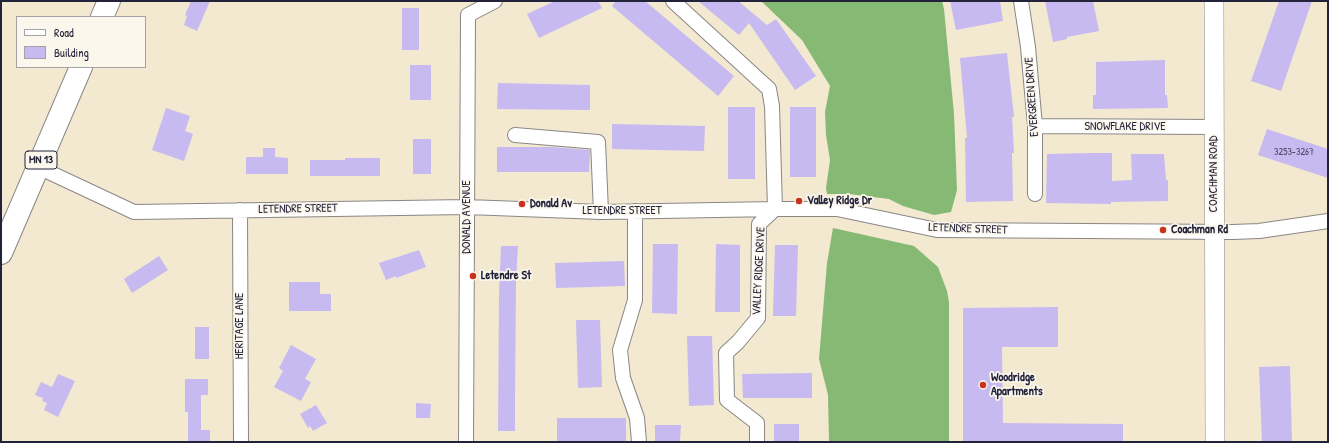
<!DOCTYPE html>
<html>
<head>
<meta charset="utf-8">
<style>
  body { margin:0 }
  #map { position:relative; width:1329px; height:443px; overflow:hidden; background:#f3e9d0; font-family:"Patrick Hand",sans-serif }
  canvas { display:block }
  .frame { position:absolute; inset:0; border:2px solid #22223b; pointer-events:none }
  .legend { position:absolute; left:16px; top:16px; width:130px; height:52px; box-sizing:border-box; background:#fbf7ec; border:1px solid #a4a2a5; margin:0; padding:5px 7px; list-style:none; font-size:12px; color:#22223b }
  .legend li { display:flex; align-items:center; gap:8px; height:20px }
  .legend b { width:20px; border:1px solid #a4a2a5 }
</style>
</head>
<body>
<div id="map">
<canvas width="1329" height="443"></canvas>
<div class="frame"></div>
<ul class="legend">
<li><b style="height:5px;background:#fff"></b>Road</li>
<li><b style="height:11px;background:#c7baf0"></b>Building</li>
</ul>
</div>
<script>
const ctx = document.querySelector('canvas').getContext('2d');
ctx.lineJoin = 'round';
function fillPath(path, color) {
  ctx.fillStyle = color;
  ctx.fill(path, 'evenodd');
}
function strokePath(path, color, width, dash) {
  ctx.strokeStyle = color;
  ctx.lineWidth = width;
  ctx.lineCap = dash ? 'butt' : 'round';
  ctx.setLineDash(dash || []);
  ctx.stroke(path);
}
function label(font, color, halo, rows, align = 'center') {
  ctx.font = font + ' "Patrick Hand",sans-serif';
  ctx.lineWidth = 3.5;
  ctx.setLineDash([]);
  ctx.textBaseline = 'middle';
  ctx.strokeStyle = halo;
  ctx.fillStyle = color;
  for (const [text, x, y, turn = 0] of rows) {
    ctx.save();
    ctx.translate(x, y);
    ctx.rotate((+turn || 0) * Math.PI / 180);
    ctx.textAlign = isNaN(turn) ? turn : align;
    if (halo) ctx.strokeText(text, 0, 0);
    ctx.fillText(text, 0, 0);
    ctx.restore();
  }
}
const forest = new Path2D(`
  M 761,1 L 942,1 L 944,9 L 954,114 L 957,190 L 951,212 L 934,215 L 903,206 L 889,199 L 849,194 L 827,194 L 826,188 L 830,160 L 826,135 L 825,112 L 830,86 L 802,40 Z
  M 833,228 L 914,246 L 938,267 L 947,291 L 949,302 L 949,442 L 829,442 L 828,395 L 819,359 L 827,263 Z`);
const building = new Path2D(`
  M 191,1 L 210,1 L 197,31 L 184,25 L 187,16 L 185,15 Z
  M 555,1 L 598,1 L 602,8 L 539,38 L 527,14 Z
  M 616,1 L 645,1 L 734,76 L 718,96 L 612,6 Z
  M 698,1 L 738,1 L 767,25 L 776,19 L 816,76 L 795,90 L 749,23 L 739,35 Z
  M 950,1 L 1000,1 L 1003,21 L 956,30 Z
  M 1045,1 L 1093,1 L 1099,31 L 1067,37 L 1067,39 L 1053,42 Z
  M 1279,1 L 1312,1 L 1281,91 L 1251,81 Z
  M 402,8 L 419,8 L 419,50 L 402,50 Z
  M 1007,53 L 1014,117 L 1012,117 L 1014,153 L 1012,153 L 1013,201 L 966,202 L 965,138 L 967,138 L 960,58 Z
  M 1165,60 L 1165,95 L 1167,95 L 1168,108 L 1093,109 L 1093,95 L 1096,95 L 1096,62 Z
  M 410,65 L 431,65 L 431,100 L 410,100 Z
  M 498,83 L 590,85 L 590,110 L 497,109 Z
  M 728,107 L 755,107 L 755,179 L 728,179 Z
  M 790,107 L 816,107 L 816,177 L 790,177 Z
  M 166,108 L 190,116 L 185,131 L 193,134 L 184,161 L 152,150 Z
  M 612,124 L 705,126 L 704,151 L 612,149 Z
  M 1267,129 L 1328,149 L 1328,178 L 1258,155 Z
  M 413,139 L 431,139 L 431,174 L 413,174 Z
  M 497,147 L 552,147 L 590,150 L 589,172 L 497,172 Z
  M 263,148 L 275,148 L 275,157 L 288,158 L 288,174 L 246,174 L 246,157 L 263,157 Z
  M 1092,153 L 1112,153 L 1112,181 L 1132,180 L 1131,154 L 1164,154 L 1166,180 L 1168,180 L 1168,201 L 1111,202 L 1111,204 L 1046,203 L 1047,154 Z
  M 345,158 L 380,158 L 380,176 L 310,176 L 310,160 L 345,160 Z
  M 653,244 L 678,244 L 677,314 L 652,313 Z
  M 716,244 L 740,245 L 740,312 L 715,312 Z
  M 775,245 L 798,245 L 796,316 L 773,316 Z
  M 501,246 L 518,246 L 516,282 L 515,397 L 515,431 L 498,431 L 499,295 Z
  M 419,250 L 426,267 L 396,278 L 396,276 L 386,280 L 379,263 Z
  M 159,256 L 168,270 L 132,293 L 124,279 Z
  M 624,261 L 625,286 L 556,288 L 555,263 Z
  M 289,282 L 320,282 L 320,294 L 331,294 L 331,311 L 289,311 Z
  M 1058,307 L 1058,347 L 1002,347 L 1003,423 L 1123,424 L 1123,442 L 963,442 L 963,308 Z
  M 576,320 L 600,320 L 602,387 L 578,388 Z
  M 195,327 L 209,327 L 209,359 L 195,359 Z
  M 687,336 L 712,336 L 714,405 L 689,406 Z
  M 291,345 L 316,359 L 305,379 L 311,382 L 301,401 L 274,387 L 283,371 L 279,368 Z
  M 1290,366 L 1292,442 L 1262,442 L 1259,367 Z
  M 812,373 L 812,398 L 743,398 L 742,374 Z
  M 58,374 L 75,381 L 58,417 L 44,410 L 47,403 L 42,401 L 43,398 L 35,395 L 41,382 L 52,387 Z
  M 185,379 L 208,379 L 208,395 L 201,395 L 201,430 L 210,430 L 210,442 L 188,442 L 188,412 L 185,412 Z
  M 416,403 L 431,404 L 430,418 L 416,418 Z
  M 316,405 L 327,423 L 313,431 L 310,426 L 308,428 L 300,414 Z
  M 557,418 L 626,418 L 626,442 L 557,442 Z
  M 774,424 L 799,424 L 799,442 L 774,442 Z
  M 655,425 L 681,425 L 680,442 L 655,442 Z`);
const street = new Path2D(`
  M 673,1 L 769,89 L 772,106 L 775,209 L 759,224 L 758,318 L 738,342 L 726,353 L 727,400 L 757,423 L 757,442
  M 1021,1 L 1028,47 L 1035,126 L 1035,194
  M 1035,126 L 1214,127
  M 515,135 L 598,142 L 601,212
  M 38,167 L 134,212 L 467,207 L 601,212 L 775,209 L 837,209 L 937,230 L 1233,232 L 1259,231 L 1328,221
  M 240,210 L 241,442
  M 635,211 L 635,300 L 620,350 L 623,378 L 637,418 L 639,442
  M 466,442 L 468,15 L 495,1`);
const secondary = new Path2D(`
  M 1214,1 L 1215,442`);
const highway = new Path2D(`
  M 102,17 L 109,1
  M 1,253 L 81,67`);
const markers = [
  [799,201,4,"#c8321e"],
  [522,204,4,"#c8321e"],
  [1163,230,4,"#c8321e"],
  [473,276,4,"#c8321e"],
  [983,385,4,"#c8321e"]
];
const numberNames = [
  ["3253-3267",1294,152]
];
const shields = [
  [41,160,32]
];
const shieldNames = [
  ["MN 13",41,160]
];
const streetNames = [
  ["EVERGREEN DRIVE",1032,97,-94],
  ["SNOWFLAKE DRIVE",1125,127],
  ["COACHMAN ROAD",1214,174,-90],
  ["LETENDRE STREET",298,209,-1],
  ["LETENDRE STREET",622,211],
  ["DONALD AVENUE",467,217,-90],
  ["LETENDRE STREET",968,229,2],
  ["VALLEY RIDGE DRIVE",759,271,-87],
  ["HERITAGE LANE",240,326,-90]
];
const poiNames = [
  ["Valley Ridge Dr",807,201],
  ["Donald Av",530,204],
  ["Coachman Rd",1171,230],
  ["Letendre St",481,276],
  ["Woodridge",991,378],
  ["Apartments",991,392]
];
fillPath(forest, '#85b974');
fillPath(building, '#c7baf0');
strokePath(street, '#8a8686', 16);
strokePath(secondary, '#8a8686', 20);
strokePath(highway, '#8a8686', 24);
strokePath(street, '#fff', 14);
strokePath(secondary, '#fff', 19);
strokePath(highway, '#fff', 22);
for (const [x, y, r, color] of markers) {
  const dot = new Path2D();
  dot.arc(x, y, r, 0, 2 * Math.PI);
  ctx.fillStyle = color;
  ctx.fill(dot);
  strokePath(dot, '#fbf7ec', 1.5);
}
label('10px', '#4b4868', null, numberNames);
for (const [x, y, w] of shields) {
  const box = new Path2D();
  box.roundRect(x - w / 2, y - 9, w, 18, 3);
  ctx.fillStyle = '#fbf7ec';
  ctx.fill(box);
  strokePath(box, '#22223b', 1);
}
label('bold 11px', '#22223b', null, shieldNames);
label('12px', '#22223b', '#fbf7ec', streetNames);
label('bold 12px', '#22223b', '#fbf7ec', poiNames, 'left');
</script>
</body>
</html>
